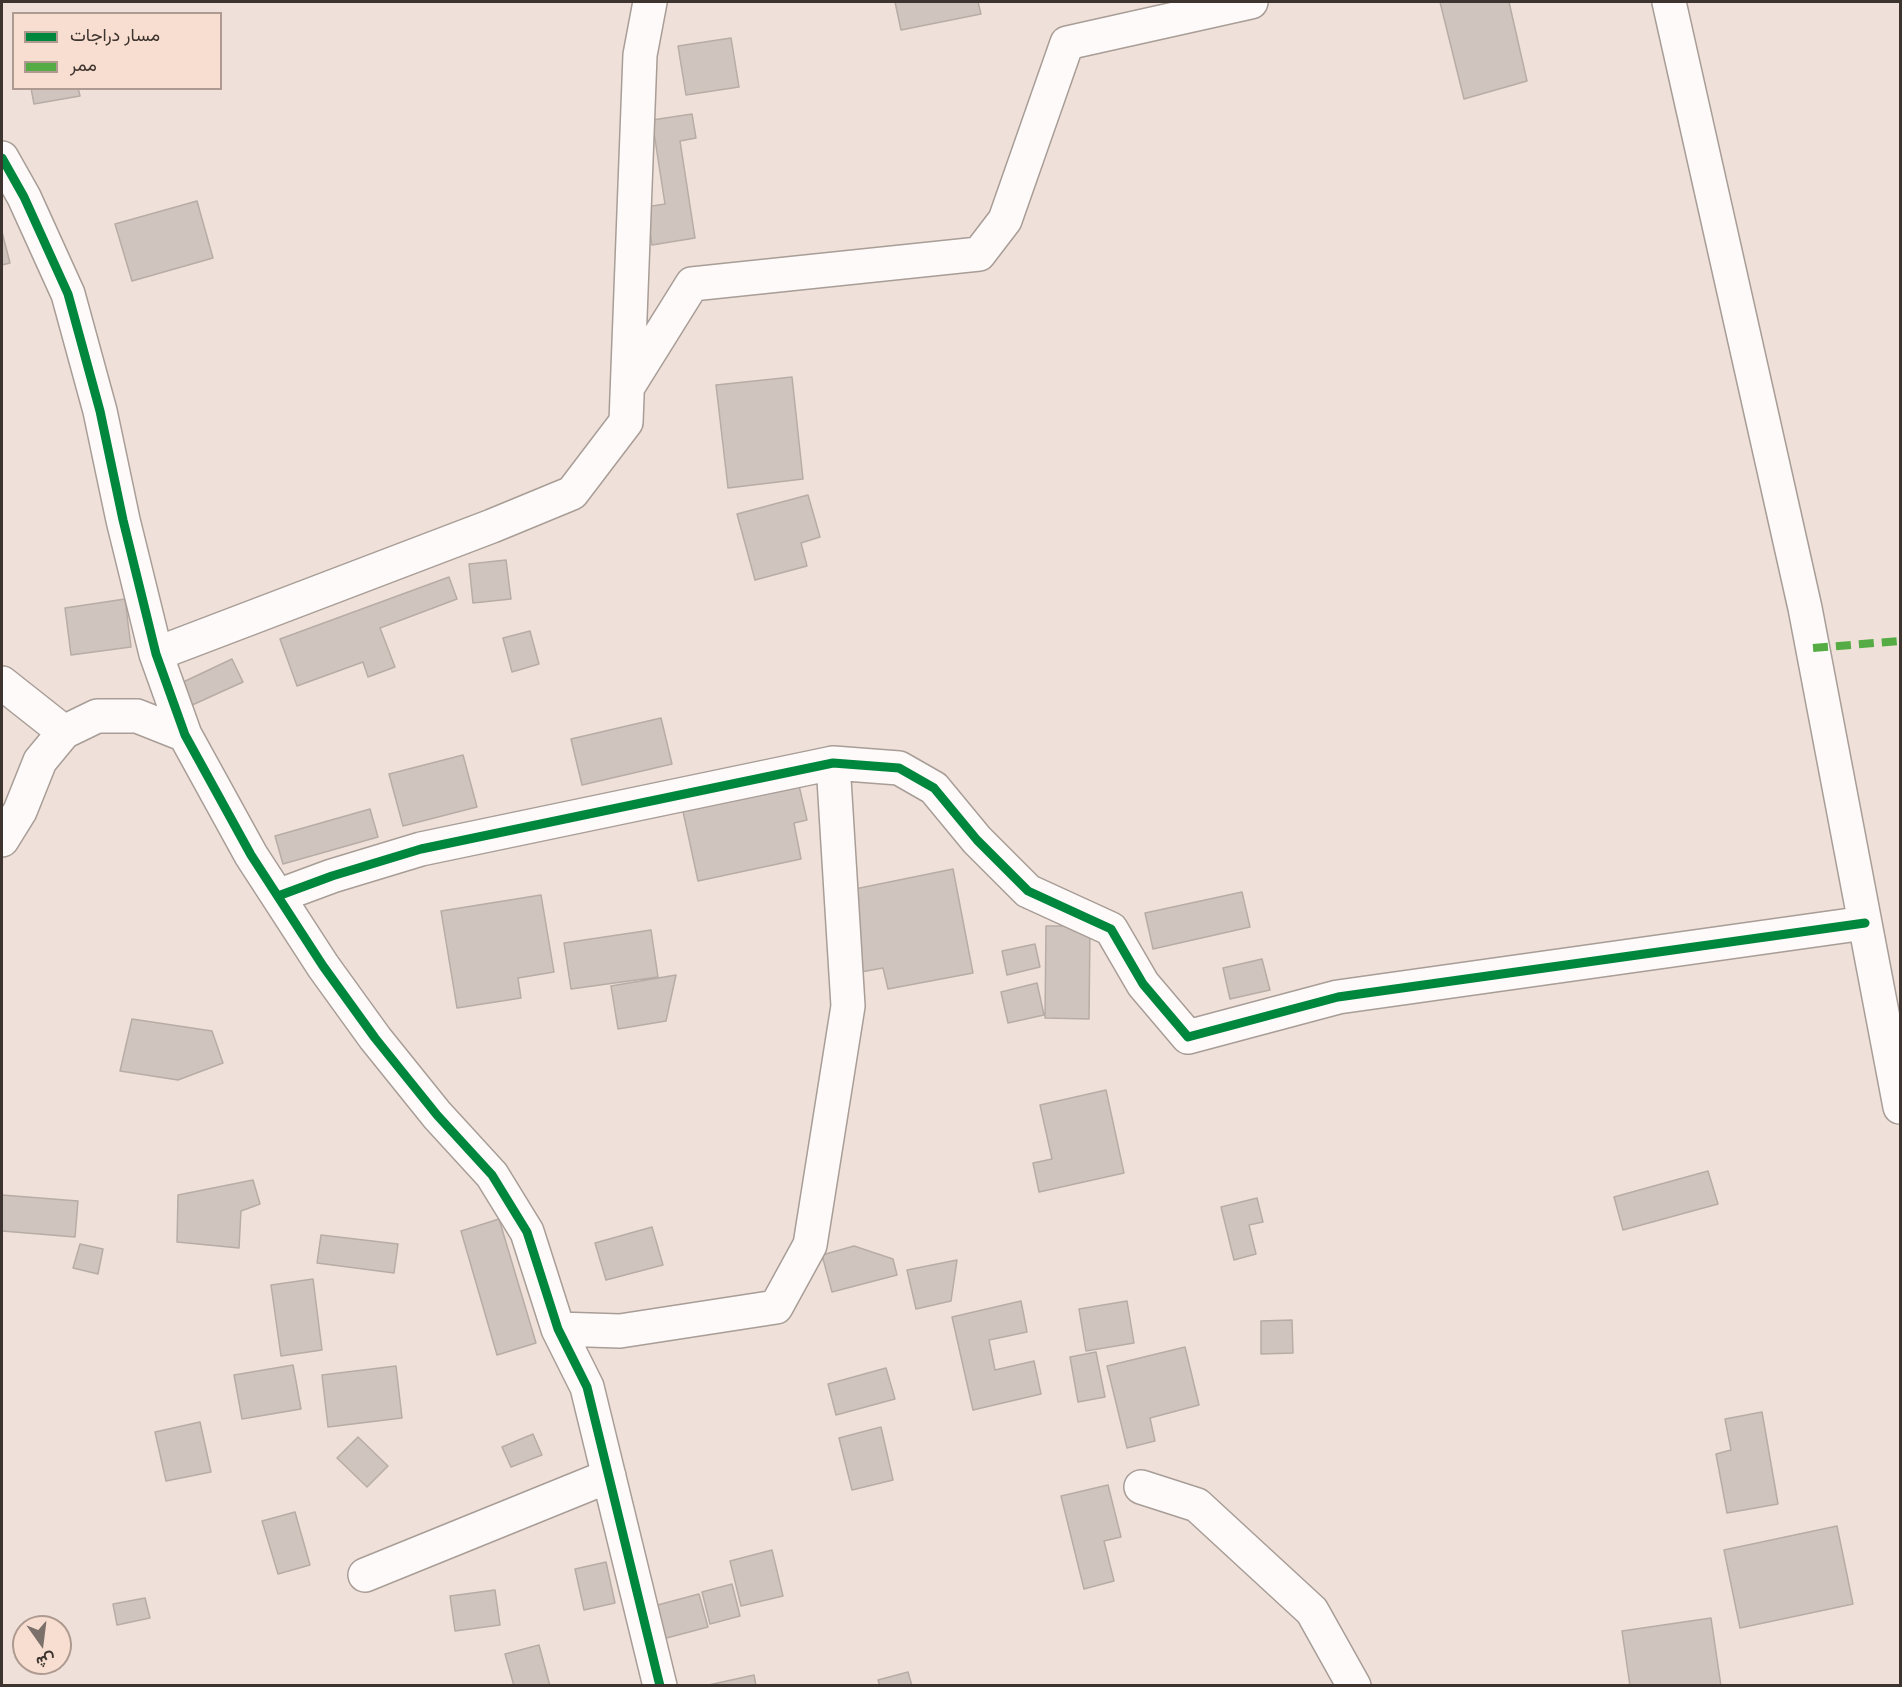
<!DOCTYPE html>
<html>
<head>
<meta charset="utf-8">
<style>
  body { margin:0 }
  #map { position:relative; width:1902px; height:1687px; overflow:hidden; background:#efe1d9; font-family:"Roboto Condensed",Vazirmatn,sans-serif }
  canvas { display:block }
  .frame { position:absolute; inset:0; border:3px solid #3e342f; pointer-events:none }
  .legend { position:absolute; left:12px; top:12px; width:210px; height:78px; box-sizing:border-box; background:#f8ded0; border:2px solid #ae9a90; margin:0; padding:8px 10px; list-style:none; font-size:18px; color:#3e342f }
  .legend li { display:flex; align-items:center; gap:12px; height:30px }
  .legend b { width:30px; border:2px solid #ae9a90 }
  .north { position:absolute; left:12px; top:1615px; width:60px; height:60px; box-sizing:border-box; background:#f8ded0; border:2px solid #ae9a90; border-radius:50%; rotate:166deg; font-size:16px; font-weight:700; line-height:24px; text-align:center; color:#3e342f }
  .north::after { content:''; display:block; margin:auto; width:21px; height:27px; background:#7c716a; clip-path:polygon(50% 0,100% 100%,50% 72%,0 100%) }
</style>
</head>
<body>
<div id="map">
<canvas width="1902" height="1687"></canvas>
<div class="frame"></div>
<ul class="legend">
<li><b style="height:8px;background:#00873e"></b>مسار دراجات</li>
<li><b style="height:8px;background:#55ac45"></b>ممر</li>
</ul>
<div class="north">ش</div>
</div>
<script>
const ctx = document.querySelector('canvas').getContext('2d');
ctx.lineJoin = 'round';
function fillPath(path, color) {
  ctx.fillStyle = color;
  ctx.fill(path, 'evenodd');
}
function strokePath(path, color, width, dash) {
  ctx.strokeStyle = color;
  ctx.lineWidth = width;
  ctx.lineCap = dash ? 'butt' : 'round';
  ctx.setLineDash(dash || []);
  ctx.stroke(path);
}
const building = new Path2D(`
  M 895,2 L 978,2 L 981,14 L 901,30 Z
  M 1440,2 L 1509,2 L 1527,81 L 1464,99 Z
  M 731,38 L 739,87 L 686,95 L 678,46 Z
  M 31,88 L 78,88 L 80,96 L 34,104 Z
  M 692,114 L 696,138 L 680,141 L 695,238 L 652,245 L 646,207 L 665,204 L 652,120 Z
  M 197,201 L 213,258 L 132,281 L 115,224 Z
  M 2,232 L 10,263 L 2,265 Z
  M 792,377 L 803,479 L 728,488 L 716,385 Z
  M 808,495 L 820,537 L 801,543 L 807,566 L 755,580 L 737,514 Z
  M 506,560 L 511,599 L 473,603 L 469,564 Z
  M 449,577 L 457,599 L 380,628 L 395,667 L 368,677 L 363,662 L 297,686 L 280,639 Z
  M 125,599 L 131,647 L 71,655 L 65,608 Z
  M 530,631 L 539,664 L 512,672 L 503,638 Z
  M 232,659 L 243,682 L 190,706 L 179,684 Z
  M 661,718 L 672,764 L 582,785 L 571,739 Z
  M 463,755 L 477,807 L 403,826 L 389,774 Z
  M 797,777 L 807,820 L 794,823 L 801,859 L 698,881 L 681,802 Z
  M 370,809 L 378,837 L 283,864 L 275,836 Z
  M 953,869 L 973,973 L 888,989 L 883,968 L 861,972 L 845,891 Z
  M 1242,892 L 1250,927 L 1153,949 L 1145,913 Z
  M 541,895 L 554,972 L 518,978 L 521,998 L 457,1008 L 441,911 Z
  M 1046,926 L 1090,926 L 1089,1019 L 1045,1018 Z
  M 651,930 L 658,977 L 571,989 L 564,943 Z
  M 1035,944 L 1040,967 L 1007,975 L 1002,951 Z
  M 1262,959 L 1270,990 L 1230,999 L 1223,968 Z
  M 676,975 L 666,1021 L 618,1029 L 611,986 Z
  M 1037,983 L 1044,1015 L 1008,1023 L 1001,992 Z
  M 132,1019 L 212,1031 L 223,1063 L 178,1080 L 120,1071 Z
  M 1106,1090 L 1124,1173 L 1039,1192 L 1033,1163 L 1052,1159 L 1040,1105 Z
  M 1708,1171 L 1718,1204 L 1623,1230 L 1614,1197 Z
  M 253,1180 L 260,1204 L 241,1211 L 239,1248 L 177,1242 L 178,1195 Z
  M 2,1195 L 78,1201 L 75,1237 L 2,1231 Z
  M 1257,1198 L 1263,1222 L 1249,1225 L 1256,1254 L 1234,1260 L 1221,1207 Z
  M 499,1219 L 536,1343 L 497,1355 L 461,1231 Z
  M 652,1227 L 663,1265 L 606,1280 L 595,1243 Z
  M 321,1235 L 398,1244 L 394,1273 L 317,1263 Z
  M 80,1244 L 103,1249 L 98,1274 L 73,1268 Z
  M 854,1246 L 893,1259 L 897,1275 L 832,1292 L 822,1255 Z
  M 957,1260 L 951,1301 L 916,1309 L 907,1270 Z
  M 313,1279 L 322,1350 L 281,1356 L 271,1285 Z
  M 1021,1301 L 1027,1332 L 989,1340 L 995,1370 L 1034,1361 L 1041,1394 L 973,1410 L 952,1317 Z
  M 1127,1301 L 1134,1343 L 1086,1351 L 1079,1309 Z
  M 1292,1320 L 1293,1353 L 1261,1354 L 1261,1321 Z
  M 1185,1347 L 1199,1405 L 1150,1418 L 1155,1441 L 1127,1448 L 1107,1366 Z
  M 1096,1352 L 1105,1397 L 1078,1402 L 1070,1357 Z
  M 293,1365 L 301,1409 L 242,1419 L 234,1375 Z
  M 396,1366 L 402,1418 L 328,1427 L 322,1375 Z
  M 886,1368 L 895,1399 L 836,1415 L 828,1384 Z
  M 1762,1412 L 1778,1504 L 1727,1513 L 1716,1454 L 1731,1450 L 1725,1419 Z
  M 200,1422 L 211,1472 L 166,1481 L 155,1432 Z
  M 881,1427 L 893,1480 L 852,1490 L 839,1438 Z
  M 533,1434 L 542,1455 L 511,1467 L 502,1447 Z
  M 358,1437 L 388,1466 L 367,1487 L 337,1458 Z
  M 1108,1485 L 1121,1537 L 1104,1541 L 1114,1581 L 1084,1589 L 1061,1496 Z
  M 295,1512 L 310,1565 L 278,1574 L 262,1521 Z
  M 1837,1526 L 1853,1604 L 1740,1628 L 1724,1550 Z
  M 772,1550 L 783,1596 L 741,1606 L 730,1561 Z
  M 606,1562 L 615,1603 L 584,1610 L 575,1569 Z
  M 732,1584 L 740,1616 L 710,1624 L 702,1592 Z
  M 495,1590 L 500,1625 L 455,1631 L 450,1596 Z
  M 699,1594 L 708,1627 L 659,1640 L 650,1607 Z
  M 145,1598 L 150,1618 L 117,1625 L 113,1604 Z
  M 1711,1618 L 1721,1686 L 1630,1686 L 1622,1631 Z
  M 539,1645 L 550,1686 L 514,1686 L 505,1654 Z
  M 908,1672 L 912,1686 L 880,1686 L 878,1680 Z
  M 754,1675 L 756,1686 L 704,1686 Z`);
const minor = new Path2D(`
  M 1669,2 L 1805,608 L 1900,1107
  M 2,158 L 24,197 L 68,294 L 100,411 L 123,520 L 156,654 L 185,735 L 251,855 L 323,966 L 375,1038 L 437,1115 L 492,1175 L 527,1232 L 558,1329 L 587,1387 L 660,1686
  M 629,385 L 692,284 L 979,254 L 1005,220 L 1067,43 L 1251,2
  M 156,654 L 492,526 L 572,493 L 626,422 L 640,55 L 650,2
  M 2,683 L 64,732
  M 2,840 L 20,811 L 40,761 L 64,732 L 97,716 L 137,716 L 185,735
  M 278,896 L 332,876 L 421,849 L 833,763 L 899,768 L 934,788 L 977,840 L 1028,891 L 1111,929 L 1143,984 L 1188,1037 L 1338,997 L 1865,923
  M 558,1329 L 620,1331 L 776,1307 L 810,1245 L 848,1006 L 833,763
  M 1141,1487 L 1197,1505 L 1312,1611 L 1354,1686
  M 365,1575 L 609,1476`);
const quiet = new Path2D(`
  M 1813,648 L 1900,641`);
const cycleway = new Path2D(`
  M 2,158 L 24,197 L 68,294 L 100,411 L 123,520 L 156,654 L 185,735 L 251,855 L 323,966 L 375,1038 L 437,1115 L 492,1175 L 527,1232 L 558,1329 L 587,1387 L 660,1686
  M 278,896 L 332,876 L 421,849 L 833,763 L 899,768 L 934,788 L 977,840 L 1028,891 L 1111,929 L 1143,984 L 1188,1037 L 1338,997 L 1865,923`);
fillPath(building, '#d0c4be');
strokePath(building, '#b7aca6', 1.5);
strokePath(minor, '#a89d97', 36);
strokePath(minor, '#fdfaf9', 33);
strokePath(quiet, '#55ac45', 8, [15, 8]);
strokePath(cycleway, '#00873e', 9);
</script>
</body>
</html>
